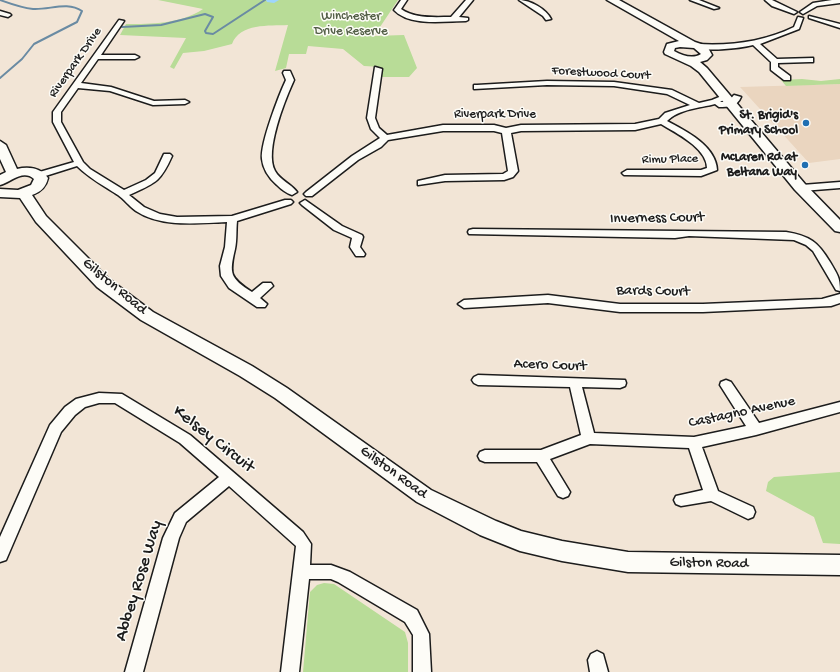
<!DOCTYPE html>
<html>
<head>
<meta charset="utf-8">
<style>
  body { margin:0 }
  canvas { display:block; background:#f2e5d6 }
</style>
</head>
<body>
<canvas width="840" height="672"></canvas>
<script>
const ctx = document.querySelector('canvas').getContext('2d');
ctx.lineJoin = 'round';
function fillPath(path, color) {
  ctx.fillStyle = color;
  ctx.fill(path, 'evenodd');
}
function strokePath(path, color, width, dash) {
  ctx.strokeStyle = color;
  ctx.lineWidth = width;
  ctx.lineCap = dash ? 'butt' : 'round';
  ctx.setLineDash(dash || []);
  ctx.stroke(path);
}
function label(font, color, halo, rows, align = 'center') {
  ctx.font = font + ' "Gochi Hand",sans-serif';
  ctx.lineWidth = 3;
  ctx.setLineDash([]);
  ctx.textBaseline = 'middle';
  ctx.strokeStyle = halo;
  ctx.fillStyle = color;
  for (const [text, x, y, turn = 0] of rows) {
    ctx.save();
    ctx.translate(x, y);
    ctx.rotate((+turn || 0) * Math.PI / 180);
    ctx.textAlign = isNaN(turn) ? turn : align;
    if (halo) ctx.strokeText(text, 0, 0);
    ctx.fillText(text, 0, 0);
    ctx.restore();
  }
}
const built = new Path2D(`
  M 840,84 L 840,159 L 809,163 L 740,87 Z`);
const green = new Path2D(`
  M 158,0 L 398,0 L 374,36 L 404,35 L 417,68 L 409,77 L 380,77 L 381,67 L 364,66 L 343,49 L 308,46 L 306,54 L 289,54 L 286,68 L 275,71 L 288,25 C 269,26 240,23 232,44 L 204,51 L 183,53 L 174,69 L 170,67 L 186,38 L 120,35 L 126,24 C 152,24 180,24 203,9 Z
  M 802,79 L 821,81 L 840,79 L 840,84 L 786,86 L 781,80 Z
  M 840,472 L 840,544 L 823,543 L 814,517 L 766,491 L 768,482 L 774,477 Z
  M 324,583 L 334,584 L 405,632 L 408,643 L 408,672 L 303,672 L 310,592 L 317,585 Z`);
const stream = new Path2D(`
  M 0,0 C 11,4 22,8 33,9 C 50,10 67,1 82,11 L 77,22 L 34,44 L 22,59 L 0,78
  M 122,27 L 161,25 L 205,14 L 213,17 L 205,31 L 206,33 L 213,34 L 265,0`);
const river = new Path2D(`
  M 266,0 L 279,0 L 274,3 L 267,2 Z`);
const street = new Path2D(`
  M 401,0 L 407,0 L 401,9 C 415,19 435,17 451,17 L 466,0 L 473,0 L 459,17 L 468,18 L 468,20 L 466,21 C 445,21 410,27 394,10 Z
  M 519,0 C 530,0 546,9 551,19 L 546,20 L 543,16 Z
  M 690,0 L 699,0 L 719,8 L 714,9 Z
  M 765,0 L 772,0 L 797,12 L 794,14 L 772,6 Z
  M 832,0 L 840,0 L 840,3 L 817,6 L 803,14 L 800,12 L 813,3 Z
  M 0,11 L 10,14 L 11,15 L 8,17 L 0,15 Z
  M 809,16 L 840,24 L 840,28 L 809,18 Z
  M 798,17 L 803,18 L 799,29 L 760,44 L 777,59 L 813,58 L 813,62 L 810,62 L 778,63 L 778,67 L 790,76 L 790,80 L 784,80 L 771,70 L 771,62 L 753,45 C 741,48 703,53 693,46 L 697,44 C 731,46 763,42 794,27 Z
  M 119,20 L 124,21 L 101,55 L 135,55 L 139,57 L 135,59 L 98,59 L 81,83 L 111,87 L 154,101 L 185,100 L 189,102 L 185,104 L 153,105 L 110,91 L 78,88 L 61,112 L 61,122 L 83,162 L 90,169 L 124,190 L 146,180 L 155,173 L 164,154 L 170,154 L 172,156 C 160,183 155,183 129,195 L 144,207 L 160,214 L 177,217 L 232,216 L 285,200 L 291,200 L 293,202 L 291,204 L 237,221 C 236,230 237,240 235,249 C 229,274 230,278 252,292 L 263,283 L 271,283 L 273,286 L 260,298 L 267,304 L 265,307 L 257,307 L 229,288 L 221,276 L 220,266 L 225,247 L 227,222 C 198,223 162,228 136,211 C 129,206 124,199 118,195 C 104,186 89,178 77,166 L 39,178 L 34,175 L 36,173 L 74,162 L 53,122 L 53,112 Z
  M 375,67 L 382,69 L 375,118 L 379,128 L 387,135 L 443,125 L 494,125 L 506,128 L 521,125 L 635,124 L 659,119 L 665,113 L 690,105 L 667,94 L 614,86 L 547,85 L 474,89 L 474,85 L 477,85 L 547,81 L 614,82 L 672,90 L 699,103 L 712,100 L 724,95 L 728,97 L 720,102 L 728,102 L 734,95 L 741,97 C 737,107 728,107 719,107 L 715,104 C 700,108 679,109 667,121 C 686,131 716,146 717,170 L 701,176 L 624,175 L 622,173 L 627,170 L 701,170 L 707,168 C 707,148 676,133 661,124 L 635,130 L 521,131 L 511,133 L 518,171 L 513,177 L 504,180 L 445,181 L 418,185 L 418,181 L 445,175 L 503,174 L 508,171 L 502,133 L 494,131 L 443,131 L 388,140 L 381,147 L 358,160 L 312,196 L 306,196 L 304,194 L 306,192 L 352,156 L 380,138 L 371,129 L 367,118 Z
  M 284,71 L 290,71 L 294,80 C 285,100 264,151 275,171 C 280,180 291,184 297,192 L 292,195 C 286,193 281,189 277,185 C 269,178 263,169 262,159 C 260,144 279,95 286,80 L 283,73 Z
  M 840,182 L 840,188 L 802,191 L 797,188 L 802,185 Z
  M 305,200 L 342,226 L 362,235 L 363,237 L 360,247 L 365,254 L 364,256 L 356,256 L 350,247 L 352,238 L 334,230 L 302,205 L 300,203 Z
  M 473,229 L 786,232 C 810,236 818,242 830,262 C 837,274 840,277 840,291 L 836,290 L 813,251 L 806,245 L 794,240 L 689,236 L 675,238 L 469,234 L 468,232 L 469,230 Z
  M 840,294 L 840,303 L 831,306 L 703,312 L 620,312 L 548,303 L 464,308 L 458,304 L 464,300 L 548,295 L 620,304 L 703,304 L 822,299 Z
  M 478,375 L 625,380 L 626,383 L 625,386 L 620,388 L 582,387 L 594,433 L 694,437 L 746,426 L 720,385 L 721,382 L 726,380 L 731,382 L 759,423 L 840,402 L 840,412 L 756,435 L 702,447 L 718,491 L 753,507 L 755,512 L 753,517 L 748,519 L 711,501 L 681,506 L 676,504 L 674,500 L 676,496 L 703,490 L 689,448 L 590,444 L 550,459 L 570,492 L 568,496 L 563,498 L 558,496 L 537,462 L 485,462 L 480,460 L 478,456 L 480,452 L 485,450 L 541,450 L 581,435 L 570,387 L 478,385 L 474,383 L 472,380 L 474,377 Z
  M 99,393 L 122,394 L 190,435 L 303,532 L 311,544 L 310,565 L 331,565 L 350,572 L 417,610 L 429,634 L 431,672 L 413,672 L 413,635 L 405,622 L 338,582 L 331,579 L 309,579 L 299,672 L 281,672 L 296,546 L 229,486 L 186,522 L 179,538 L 143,672 L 125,672 L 163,538 L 175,513 L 219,477 L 180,443 L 115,403 L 99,403 L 85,407 L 75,415 L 61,432 L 6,560 L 0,562 L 0,537 L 50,425 L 65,407 L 76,399 Z
  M 597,651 L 603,654 L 608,672 L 590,672 L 588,660 L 591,654 Z`);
const secondary = new Path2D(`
  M 607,0 L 619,0 L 695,42 L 707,46 L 712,55 L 707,60 L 700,62 L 707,68 L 805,184 L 840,220 L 840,232 L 835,231 L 795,190 L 699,72 L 691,66 L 665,54 L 664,52 L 667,44 L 679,41 ZM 680,47 L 694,48 L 701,54 C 693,59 683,56 674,51 L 675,48 Z
  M 0,141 L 6,145 L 17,169 C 29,166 41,168 48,178 C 46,187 41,192 32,195 L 46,216 L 109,279 L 153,312 L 252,366 L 287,388 L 431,490 L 496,521 L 521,531 L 562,541 L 628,552 L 840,555 L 840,575 L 628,572 L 562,561 L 520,551 L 480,535 L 417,502 L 275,398 L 240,376 L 141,320 L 97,287 L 36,222 L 20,198 L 0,197 L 0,189 L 18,190 L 31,185 L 34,179 C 23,169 11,182 0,185 L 0,175 L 6,172 L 0,159 Z`);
const markers = [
  [806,123,4,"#1f6fb2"],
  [805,165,4,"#1f6fb2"]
];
const farParknames = [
  ["Winchester",351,17],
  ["Drive Reserve",351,32]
];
const farStreetnames = [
  ["Riverpark Drive",76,63,-55],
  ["Forestwood Court",601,74,3],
  ["Riverpark Drive",495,115],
  ["Rimu Place",670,160,-1]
];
const farPoinames = [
  ["St. Brigid's",798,116],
  ["Primary School",798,131],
  ["McLaren Rd at",797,158],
  ["Beltana Way",797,173]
];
const streetNames = [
  ["Inverness Court",657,219,-1],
  ["Gilston Road",114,287,40],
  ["Bards Court",653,292,1],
  ["Acero Court",550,366,2],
  ["Castagno Avenue",742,413,-12],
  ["Gilston Road",393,473,36],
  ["Gilston Road",709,564,1]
];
const nearStreetnames = [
  ["Kelsey Circuit",213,440,38],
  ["Abbey Rose Way",140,581,-73]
];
fillPath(built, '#ead5bf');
fillPath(green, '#b8dc97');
strokePath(stream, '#6a8ba3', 2);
fillPath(river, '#9ed5fd');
strokePath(street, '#1c1c1c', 3);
strokePath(secondary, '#1c1c1c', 3);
fillPath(street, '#fdfcf7');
fillPath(secondary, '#fdfcf7');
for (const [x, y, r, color] of markers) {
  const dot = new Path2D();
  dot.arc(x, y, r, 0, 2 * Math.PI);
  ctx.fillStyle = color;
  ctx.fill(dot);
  strokePath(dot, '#fdfcf7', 1.5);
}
label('13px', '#535f47', '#fdfcf7', farParknames);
label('13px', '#1c1c1c', '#fdfcf7', farStreetnames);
label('bold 13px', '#1c1c1c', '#fdfcf7', farPoinames, 'right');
label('15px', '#1c1c1c', '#fdfcf7', streetNames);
label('18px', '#1c1c1c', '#fdfcf7', nearStreetnames);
</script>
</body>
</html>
